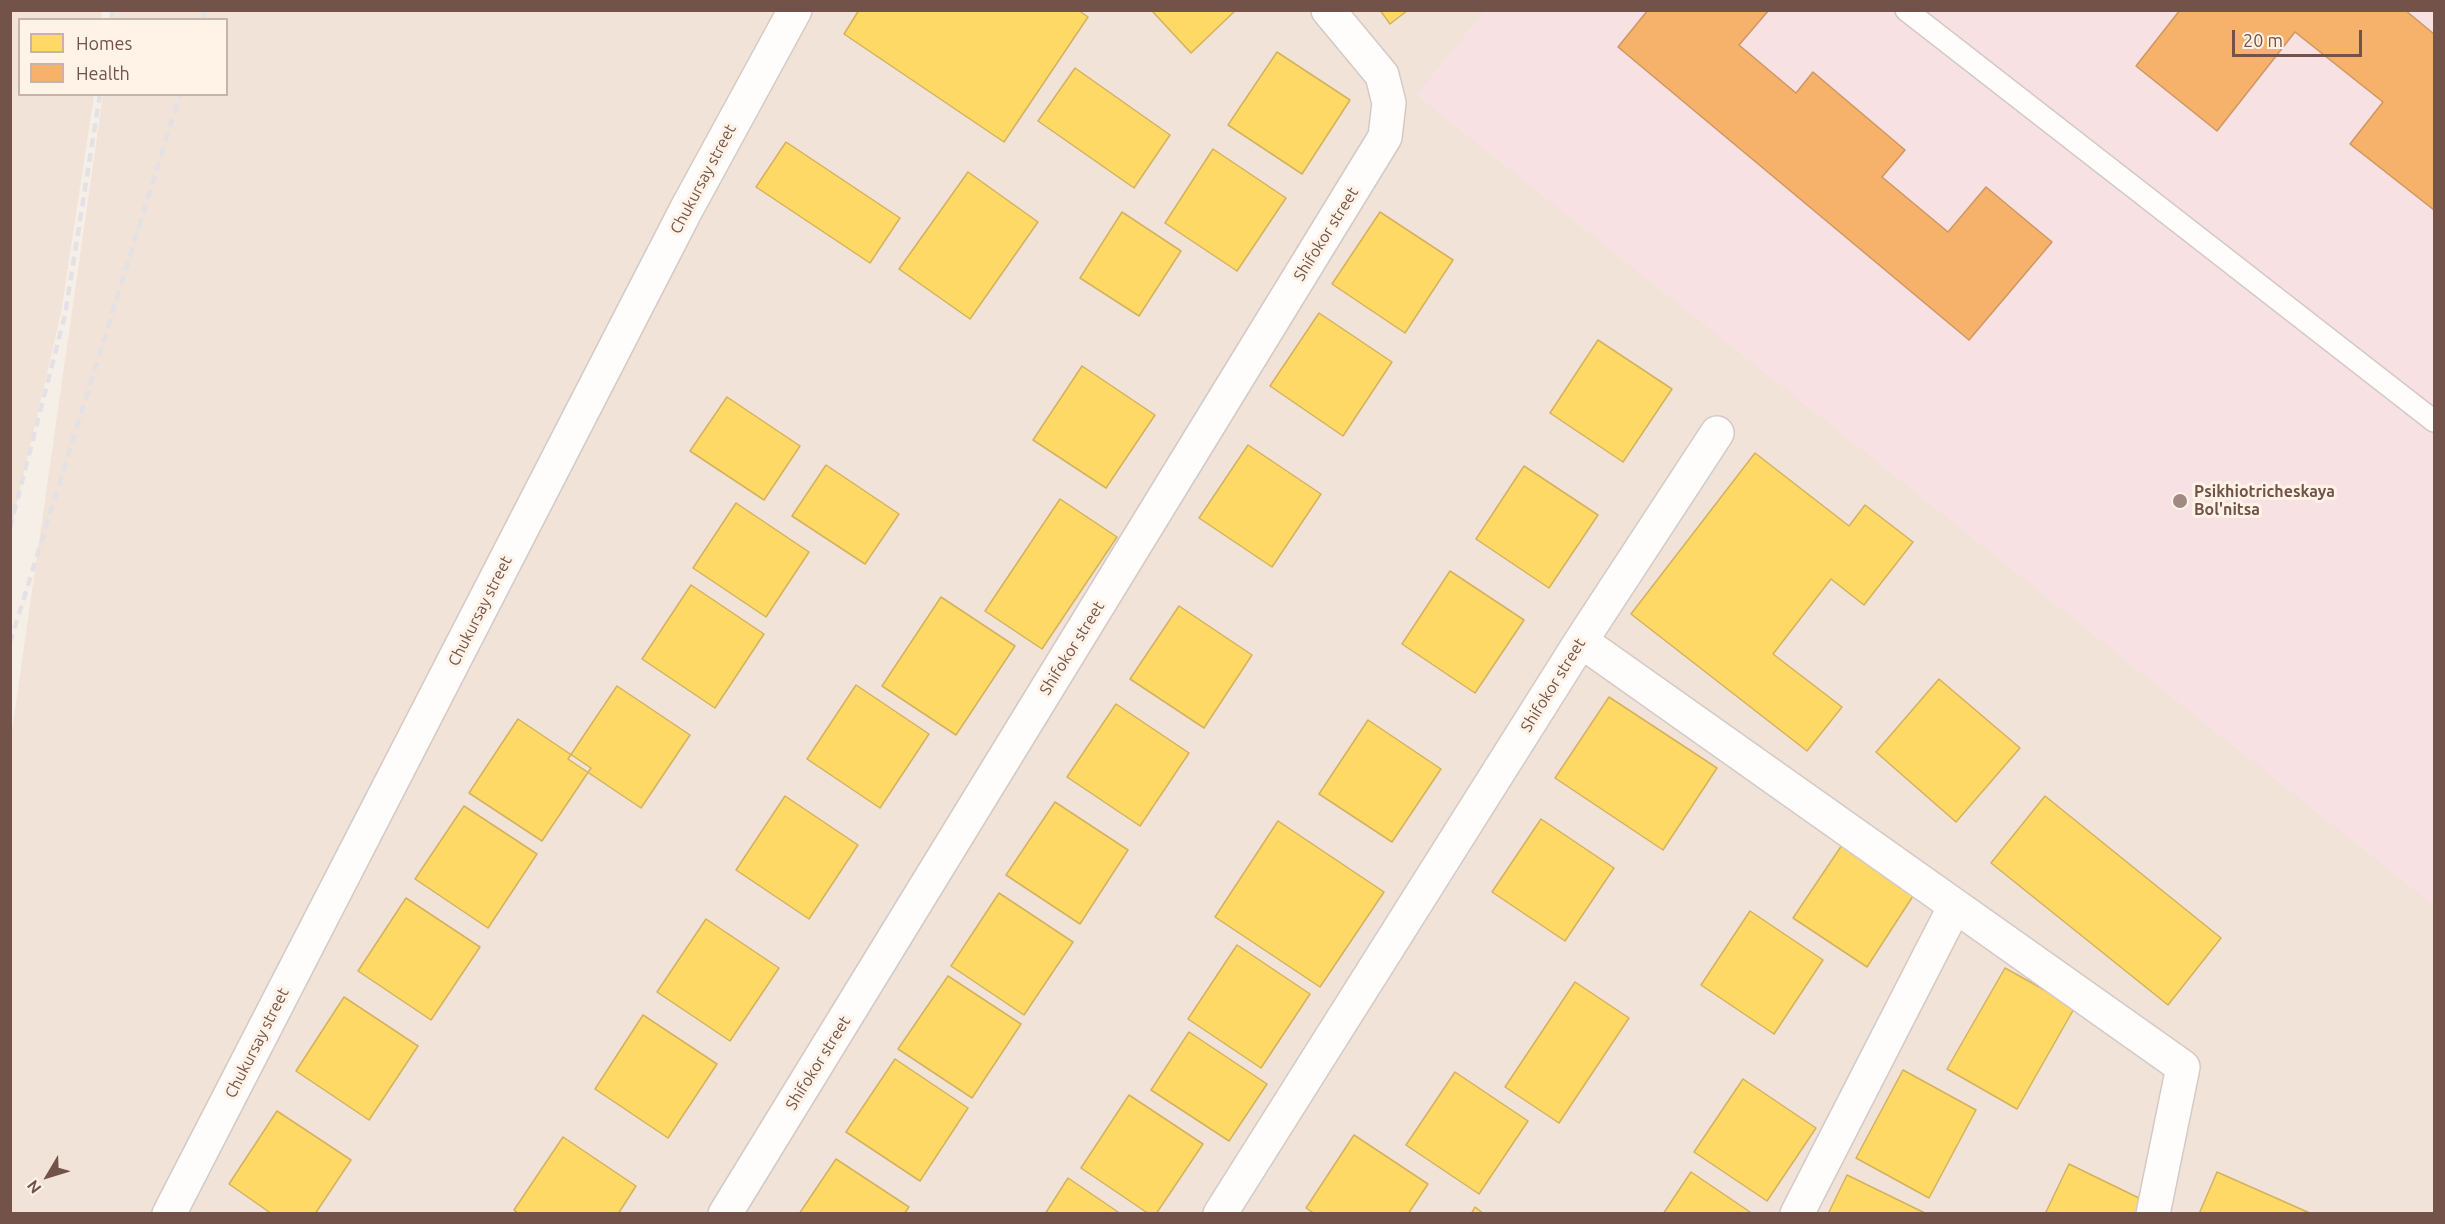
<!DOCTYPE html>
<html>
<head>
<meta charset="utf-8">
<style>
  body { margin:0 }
  #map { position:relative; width:2445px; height:1224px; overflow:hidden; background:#f6efe8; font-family:Ubuntu,sans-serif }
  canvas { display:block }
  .frame { position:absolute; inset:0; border:12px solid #735349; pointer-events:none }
  .legend { position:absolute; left:18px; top:18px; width:210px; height:78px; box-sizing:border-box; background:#fff3e8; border:2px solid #c7b3a8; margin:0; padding:8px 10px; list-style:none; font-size:18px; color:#735349 }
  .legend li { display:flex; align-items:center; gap:12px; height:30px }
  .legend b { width:30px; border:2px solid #c7b3a8 }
  .north { position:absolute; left:18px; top:1146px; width:60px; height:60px; -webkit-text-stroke:4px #fff3e8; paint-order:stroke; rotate:232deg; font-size:16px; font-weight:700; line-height:24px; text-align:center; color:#735349 }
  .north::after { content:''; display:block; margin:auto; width:21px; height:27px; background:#735349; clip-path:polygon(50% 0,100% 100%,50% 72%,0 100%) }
  .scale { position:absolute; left:2232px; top:30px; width:130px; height:27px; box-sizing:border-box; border:3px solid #735349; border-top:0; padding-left:8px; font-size:18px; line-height:21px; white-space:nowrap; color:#735349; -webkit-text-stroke:4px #fff3e8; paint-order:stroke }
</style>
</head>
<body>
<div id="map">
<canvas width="2445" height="1224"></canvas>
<div class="frame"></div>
<ul class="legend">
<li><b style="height:16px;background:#ffd966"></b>Homes</li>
<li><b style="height:16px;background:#f6b26b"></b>Health</li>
</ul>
<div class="north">N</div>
<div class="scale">20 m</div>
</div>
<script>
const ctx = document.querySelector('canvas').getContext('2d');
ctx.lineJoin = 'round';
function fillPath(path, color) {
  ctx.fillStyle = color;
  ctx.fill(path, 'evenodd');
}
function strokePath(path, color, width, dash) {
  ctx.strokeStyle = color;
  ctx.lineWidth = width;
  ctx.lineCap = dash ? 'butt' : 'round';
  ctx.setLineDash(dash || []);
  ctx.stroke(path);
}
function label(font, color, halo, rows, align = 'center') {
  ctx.font = font + ' Ubuntu,sans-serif';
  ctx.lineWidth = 6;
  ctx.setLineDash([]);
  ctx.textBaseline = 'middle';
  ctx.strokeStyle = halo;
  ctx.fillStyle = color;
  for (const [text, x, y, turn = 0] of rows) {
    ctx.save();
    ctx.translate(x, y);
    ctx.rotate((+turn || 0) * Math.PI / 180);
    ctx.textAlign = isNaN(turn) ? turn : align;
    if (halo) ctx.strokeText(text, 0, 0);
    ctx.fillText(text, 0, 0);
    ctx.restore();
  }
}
const residential = new Path2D(`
  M 11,10 L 102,11 L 101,19 L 20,20 L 20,94 L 94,95 L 61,313 L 11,528 Z
  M 115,11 L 2434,11 L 2434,1213 L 11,1214 L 11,738 L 103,95 L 226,94 L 226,20 L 114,19 Z`);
const medical = new Path2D(`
  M 1484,11 L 2434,11 L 2434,906 L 1416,95 Z`);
const homes = new Path2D(`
  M 859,10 L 1078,10 L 1088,17 L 1004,142 L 844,34 Z
  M 1155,10 L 1236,10 L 1191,53 L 1153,12 Z
  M 1380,10 L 1408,10 L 1390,24 Z
  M 1277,52 L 1350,100 L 1302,174 L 1228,125 Z
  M 1075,68 L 1170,135 L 1134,188 L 1038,121 Z
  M 786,142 L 900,218 L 870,263 L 756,187 Z
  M 1213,149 L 1286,198 L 1237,271 L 1165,223 Z
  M 968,172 L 1038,222 L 970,319 L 899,269 Z
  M 1122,212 L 1181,251 L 1139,316 L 1080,278 Z
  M 1380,212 L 1453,260 L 1405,333 L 1332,284 Z
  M 1319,313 L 1392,362 L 1343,436 L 1270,386 Z
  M 1598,340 L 1672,389 L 1623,462 L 1550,413 Z
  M 1082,366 L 1155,415 L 1106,488 L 1033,440 Z
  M 727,397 L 800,446 L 764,500 L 690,451 Z
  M 1248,445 L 1321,494 L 1272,567 L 1199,518 Z
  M 1755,453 L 1849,526 L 1865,505 L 1913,542 L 1864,605 L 1831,579 L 1773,654 L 1842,707 L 1807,751 L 1631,614 Z
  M 826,465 L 899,514 L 865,564 L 792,516 Z
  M 1524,466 L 1598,515 L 1549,588 L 1476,539 Z
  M 1060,499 L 1117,537 L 1042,649 L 985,611 Z
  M 736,503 L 809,552 L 766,617 L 693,568 Z
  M 1450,571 L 1524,620 L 1475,693 L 1402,644 Z
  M 691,585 L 764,634 L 715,708 L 642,659 Z
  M 941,597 L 1015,646 L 956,735 L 882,686 Z
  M 1179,606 L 1252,655 L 1204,728 L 1130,679 Z
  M 1939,679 L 2020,748 L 1956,822 L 1876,752 Z
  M 856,685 L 929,734 L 880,808 L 807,759 Z
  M 617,686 L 690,735 L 641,808 L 568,759 Z
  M 1609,697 L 1717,768 L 1663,850 L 1555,778 Z
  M 1116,704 L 1189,753 L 1140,826 L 1067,777 Z
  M 518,719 L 591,768 L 542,841 L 469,793 Z
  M 1368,720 L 1441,769 L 1392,842 L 1319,794 Z
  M 785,796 L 858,845 L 809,919 L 736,870 Z
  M 2045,796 L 2221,938 L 2168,1005 L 1991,863 Z
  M 1055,802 L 1128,850 L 1080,924 L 1006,875 Z
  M 464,806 L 537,854 L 488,928 L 415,879 Z
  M 1541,819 L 1614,868 L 1565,941 L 1492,892 Z
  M 1278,821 L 1384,892 L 1320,987 L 1215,917 Z
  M 1842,845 L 1915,893 L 1867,967 L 1793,918 Z
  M 999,893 L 1073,942 L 1024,1015 L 951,966 Z
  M 406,898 L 480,947 L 431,1020 L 358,971 Z
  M 1750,911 L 1823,960 L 1774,1034 L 1701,985 Z
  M 706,919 L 779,968 L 730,1041 L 657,992 Z
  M 1237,945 L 1310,994 L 1261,1068 L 1188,1019 Z
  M 2005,968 L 2075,1007 L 2017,1109 L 1947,1069 Z
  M 948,976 L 1021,1024 L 972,1098 L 898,1049 Z
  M 1575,982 L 1629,1018 L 1559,1123 L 1505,1087 Z
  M 344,997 L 418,1046 L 369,1120 L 296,1071 Z
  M 643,1015 L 717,1064 L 668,1138 L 595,1089 Z
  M 1189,1032 L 1267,1084 L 1229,1141 L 1151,1090 Z
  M 895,1059 L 968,1108 L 920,1181 L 846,1132 Z
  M 1903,1070 L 1976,1110 L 1929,1198 L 1856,1158 Z
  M 1455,1072 L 1528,1121 L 1479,1194 L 1406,1145 Z
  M 1743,1079 L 1816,1128 L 1767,1201 L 1694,1152 Z
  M 1129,1095 L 1203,1144 L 1156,1214 L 1149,1214 L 1081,1168 Z
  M 277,1111 L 351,1160 L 315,1214 L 272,1214 L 229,1184 Z
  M 1354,1135 L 1428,1184 L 1408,1214 L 1315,1214 L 1306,1208 Z
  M 563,1137 L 636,1186 L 618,1214 L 519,1214 L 514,1210 Z
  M 836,1159 L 909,1207 L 904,1214 L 799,1214 Z
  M 2069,1164 L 2143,1200 L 2137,1214 L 2045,1214 Z
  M 1691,1172 L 1753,1214 L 1663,1214 Z
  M 2217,1172 L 2312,1214 L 2199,1214 Z
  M 1847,1175 L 1927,1214 L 1828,1214 Z
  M 1068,1178 L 1121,1214 L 1045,1214 Z
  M 1475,1207 L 1484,1214 L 1471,1214 Z`);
const health = new Path2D(`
  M 1648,10 L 1769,10 L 1739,45 L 1796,93 L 1813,72 L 1905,150 L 1882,177 L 1948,232 L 1986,187 L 2052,242 L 1969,340 L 1618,47 Z
  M 2180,10 L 2405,10 L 2434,34 L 2434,210 L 2350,144 L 2383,102 L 2295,32 L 2217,131 L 2136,66 Z`);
const service = new Path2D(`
  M 1906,10 L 2434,421`);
const minor = new Path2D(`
  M 1581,641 L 2183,1067 L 2153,1214
  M 725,1214 L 1385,137 L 1389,103 L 1382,75 L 1328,10
  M 1220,1214 L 1581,641 L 1717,433
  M 1797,1214 L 1955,906`);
const tertiary = new Path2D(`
  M 169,1214 L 687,208 L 795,10`);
const rail = new Path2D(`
  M 111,20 L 113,10
  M 203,20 L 205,10
  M 10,528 L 65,315 L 100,94
  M 10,643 L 180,94`);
const markers = [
  [2180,501,8,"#a18a81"]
];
const streetNames = [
  ["Chukursay street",703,179,-62],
  ["Shifokor street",1326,234,-58],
  ["Chukursay street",480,611,-63],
  ["Shifokor street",1072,648,-58],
  ["Shifokor street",1553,685,-58],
  ["Chukursay street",257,1043,-63],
  ["Shifokor street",818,1063,-58]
];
const poiNames = [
  ["Psikhiotricheskaya",2194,492],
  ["Bol'nitsa",2194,510]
];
fillPath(residential, '#f1e3d8');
fillPath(medical, '#f8e1e3');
fillPath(homes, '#ffd966');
strokePath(homes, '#d5b15d', 1.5);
fillPath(health, '#f6b26b');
strokePath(health, '#cf9661', 1.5);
strokePath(service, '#d4cac5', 24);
strokePath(minor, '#d4cac5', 36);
strokePath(tertiary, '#d4cac5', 36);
strokePath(service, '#fefdfc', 21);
strokePath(minor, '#fefdfc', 33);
strokePath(tertiary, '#fefdfc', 33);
strokePath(rail, '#e3e1e4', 4.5, [9, 6]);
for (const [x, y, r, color] of markers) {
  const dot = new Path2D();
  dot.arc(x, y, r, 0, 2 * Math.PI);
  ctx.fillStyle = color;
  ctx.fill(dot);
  strokePath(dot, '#fff3e8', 2);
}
label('16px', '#735349', '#fff3e8', streetNames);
label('bold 16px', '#735349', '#fff3e8', poiNames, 'left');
</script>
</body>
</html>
